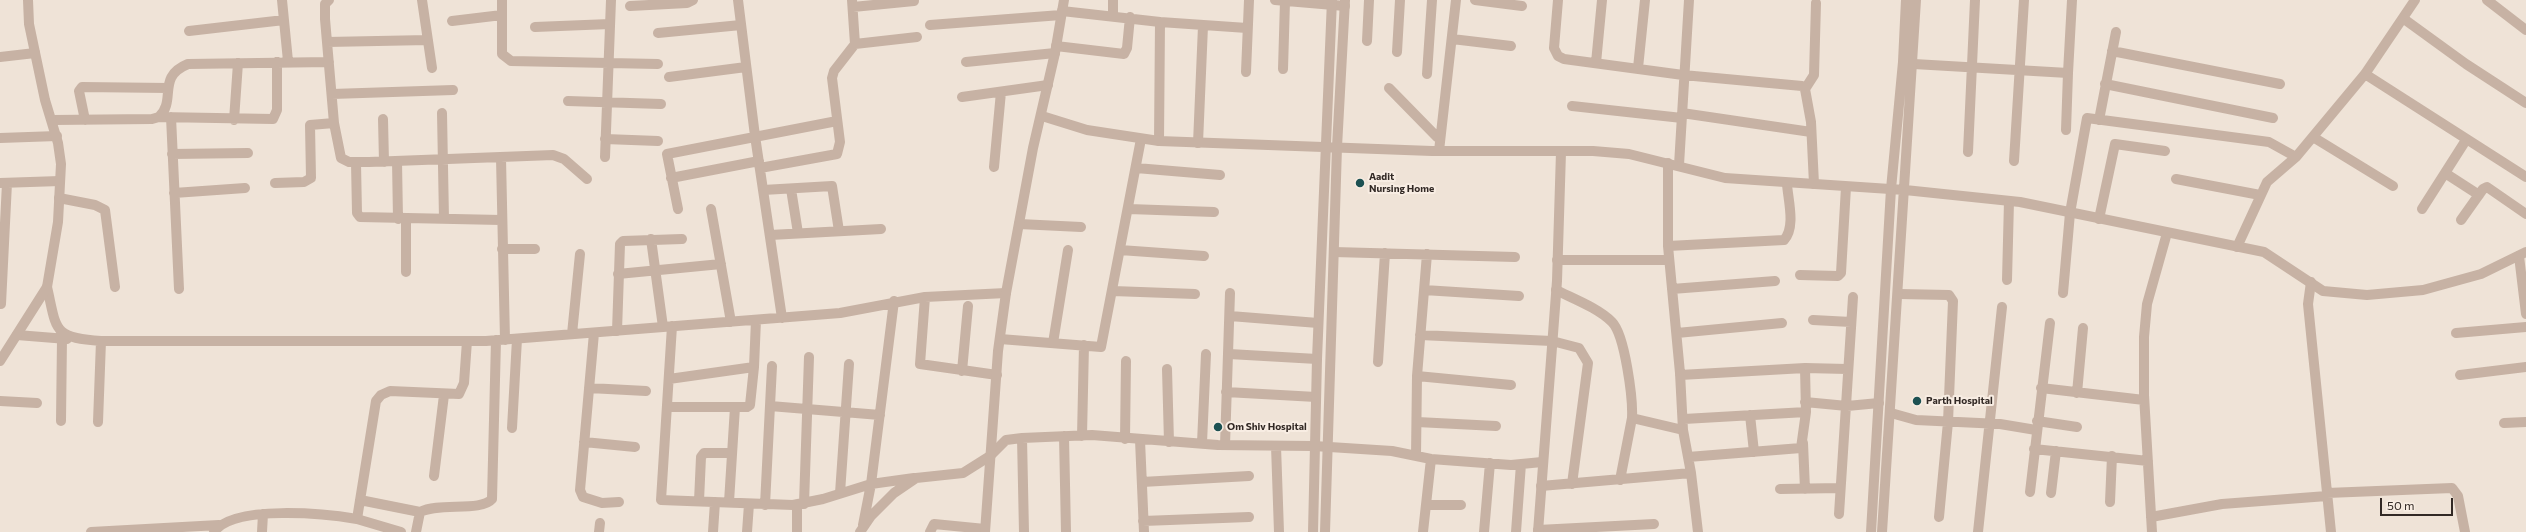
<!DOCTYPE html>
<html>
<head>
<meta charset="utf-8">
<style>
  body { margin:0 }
  #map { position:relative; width:2526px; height:532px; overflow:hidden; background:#efe3d7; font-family:Commissioner,sans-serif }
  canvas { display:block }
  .scale { position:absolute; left:2380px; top:498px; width:73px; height:18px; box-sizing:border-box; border:2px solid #322925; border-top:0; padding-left:5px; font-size:12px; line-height:14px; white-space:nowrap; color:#322925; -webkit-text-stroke:3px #f8ede3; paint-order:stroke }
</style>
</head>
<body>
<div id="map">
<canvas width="2526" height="532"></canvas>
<div class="scale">50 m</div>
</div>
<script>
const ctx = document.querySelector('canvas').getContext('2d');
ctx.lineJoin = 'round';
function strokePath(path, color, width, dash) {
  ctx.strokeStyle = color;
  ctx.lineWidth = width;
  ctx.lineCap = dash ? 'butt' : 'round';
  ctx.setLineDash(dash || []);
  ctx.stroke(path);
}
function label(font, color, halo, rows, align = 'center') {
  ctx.font = font + ' Commissioner,sans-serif';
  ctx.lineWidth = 4;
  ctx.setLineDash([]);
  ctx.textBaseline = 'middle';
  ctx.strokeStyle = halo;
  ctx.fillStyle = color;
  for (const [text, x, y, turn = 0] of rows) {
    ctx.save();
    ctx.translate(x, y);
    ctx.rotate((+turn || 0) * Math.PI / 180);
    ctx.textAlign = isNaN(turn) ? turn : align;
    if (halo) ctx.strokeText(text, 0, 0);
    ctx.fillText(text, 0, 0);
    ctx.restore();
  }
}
const minor = new Path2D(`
  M 282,0 L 288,61
  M 329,0 L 325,4 L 325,19 L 334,123 L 341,158 L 349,162 L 369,162 L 553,155 L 564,159 L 587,179
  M 422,0 L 432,68
  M 502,0 L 502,54 L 511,61 L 658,64
  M 738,0 L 755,136 L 782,318
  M 852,0 L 855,44 L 917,37
  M 1275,0 L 1345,6
  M 1475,0 L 1522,6
  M 1558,0 L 1554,48 L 1558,56 L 1564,59 L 1683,75 L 1802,86 L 1805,89 L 1811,122 L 1814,184
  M 2487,0 L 2526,30
  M 630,6 L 687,3 L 693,0
  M 853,7 L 914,1
  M 1062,11 L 1160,22
  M 1113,16 L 1113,0
  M 2404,19 L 2466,64 L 2526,103
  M 452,21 L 502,15
  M 930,25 L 1061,15
  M 535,27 L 610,24
  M 189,31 L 284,20
  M 658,33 L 741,25
  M 1452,39 L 1511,46
  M 1367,41 L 1369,0
  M 327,42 L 428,40
  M 1056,46 L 1124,54 L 1127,48 L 1130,17
  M 2112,51 L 2280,84
  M 1397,52 L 1400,0
  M 0,57 L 35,53
  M 966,62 L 1055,53
  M 1596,63 L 1602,0
  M 1914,64 L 2068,73 L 2072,0
  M 1638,68 L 1645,0
  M 1283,69 L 1285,1
  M 1246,72 L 1249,0
  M 1427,74 L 1432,0
  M 2365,74 L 2526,177
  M 669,77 L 746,67
  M 2105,84 L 2273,118
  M 1389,88 L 1437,137 L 1440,138
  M 1805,89 L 1814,75 L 1816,3
  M 332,94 L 453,90
  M 962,97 L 1048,85
  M 568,101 L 661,104
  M 1572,106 L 1682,118
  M 442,113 L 444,219
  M 1682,113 L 1811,132
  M 159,117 L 273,119 L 277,110 L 277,62
  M 171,117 L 179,289
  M 383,119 L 384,162
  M 53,120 L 152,119 L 159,117 C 177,100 156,77 188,64 L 329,62
  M 85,120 L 79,91 L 82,87 L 168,88
  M 234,120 L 238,63
  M 2099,120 L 2116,32
  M 2066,130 L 2068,73
  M 2313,137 L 2393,186
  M 0,138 L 57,136
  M 605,139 L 658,141
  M 1159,141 L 1160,22 L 1247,28
  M 1198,143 L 1203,26
  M 1439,151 L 1456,0
  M 1968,152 L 1975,0
  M 172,154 L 248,153
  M 605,157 L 611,0
  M 501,158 L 505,340
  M 397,161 L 398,219
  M 2014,161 L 2024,0
  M 356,163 L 357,213 L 360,217 L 501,220
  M 1668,163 L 1668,246 L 1680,373 L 1683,430 L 1691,473 L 1698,532
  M 1679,165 L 1689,0
  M 994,167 L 1001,92
  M 760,168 L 837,154 L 840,142 L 832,78 L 834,71 L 855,44
  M 1136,168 L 1220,175
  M 2445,173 L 2479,195
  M 671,178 L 759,161
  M 2176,179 L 2260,195
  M 0,183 L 60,181
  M 275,183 L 304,182 L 311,178 L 310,125 L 334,123
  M 791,189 L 798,233
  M 763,190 L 832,186 L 839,231
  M 174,193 L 245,188
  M 59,198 L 95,205 L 105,210 L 115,287
  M 678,209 L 667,154 L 837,121
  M 711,209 L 731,322
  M 1129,209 L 1214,212
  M 2422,209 L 2466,140
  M 406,219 L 406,272
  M 2099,219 L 2115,144 L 2165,151
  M 2461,220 L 2483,189 L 2487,187 L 2526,214
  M 1019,224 L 1081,227
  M 770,235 L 881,229
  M 651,239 L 663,327
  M 1668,246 L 1784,240 C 1796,227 1788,200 1787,184
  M 2237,247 L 2267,182 L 2296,157 L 2365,74 L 2415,0
  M 502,249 L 535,249
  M 1120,250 L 1204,256
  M 1334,252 L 1515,257
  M 1427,254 L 1417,376 L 1511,385
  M 2519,256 L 2526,314
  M 1557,260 L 1669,260
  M 618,274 L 721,264
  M 1800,275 L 1838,276 L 1841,273 L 1846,187
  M 2007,280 L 2009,201
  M 2311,282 L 2308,304 L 2331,532
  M 47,287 C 57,330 52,338 101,341 L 486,341 L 840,313 L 925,297 L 1006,293
  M 1672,289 L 1775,281
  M 1424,290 L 1519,296
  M 1556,290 C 1574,299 1598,308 1612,322 C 1625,335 1633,399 1632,418
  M 1113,291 L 1195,294
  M 2063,293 L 2070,213 L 2087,118 L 2269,142 L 2296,157
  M 1899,294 L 1949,295 L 1953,301 L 1948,422 L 1939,517
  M 925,297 L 920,364 L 997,375
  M 1,304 L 7,183
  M 1230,316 L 1318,323
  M 1813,320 L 1851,322
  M 672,326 L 661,500 L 793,505 L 823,499 L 871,484 L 914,478
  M 617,331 L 620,244 L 623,241 L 682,239
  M 594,333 L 580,490 L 583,497 L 602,503 L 619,502
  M 1677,333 L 1782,323
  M 2456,333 L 2526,327
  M 572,334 L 580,254
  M 17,335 L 67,339
  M 1420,335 L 1552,341 L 1579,348 L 1588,363 L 1572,484
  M 1000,339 L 1101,347 L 1141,139
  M 1053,343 L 1068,250
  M 1229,354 L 1317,359
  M 1378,362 L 1385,253
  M 1167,369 L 1169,442
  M 962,371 L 968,306
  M 1680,375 L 1805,368 L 1847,369
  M 2460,375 L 2526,367
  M 669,379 L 754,367
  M 589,388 L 646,391
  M 2041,388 L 2144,400
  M 1226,392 L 1316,397
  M 2077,393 L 2083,328
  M 0,401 L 37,403
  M 1805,402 L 1847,406 L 1879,403
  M 770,406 L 880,415
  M 668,407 L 747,407 L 750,405 L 754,367 L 756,320
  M 1891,413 L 1916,420 L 2000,424 L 2036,430
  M 1750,415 L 1754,452
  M 1684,419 L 1806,412
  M 61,421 L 62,338
  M 2037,421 L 2077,427
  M 98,422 L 101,341
  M 1417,422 L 1496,426
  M 2504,423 L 2526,422
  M 512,428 L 517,339
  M 1064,436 L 1066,532
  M 1082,436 L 1084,345
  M 1022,438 L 1024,532
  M 1125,439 L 1126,361
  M 1140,440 L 1144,532
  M 584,442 L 635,447
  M 1202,443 L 1206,354
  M 1803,443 L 1805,489
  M 1225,445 L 1230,293
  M 1276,446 L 1279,532
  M 2034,449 L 2148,461
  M 1416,456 L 1417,376
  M 1688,457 L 1801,448 L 1806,412 L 1805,368
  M 434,476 L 444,395
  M 1620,480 L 1632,418 L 1683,430
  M 1142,482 L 1249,476
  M 1541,486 L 1691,473
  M 1780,489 L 1840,488
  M 2030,492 L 2050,323
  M 840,493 L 849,364
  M 2051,493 L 2056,451
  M 2327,493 L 2452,488 L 2458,496 L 2465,532
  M 360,500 L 420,512
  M 699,501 L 701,457 L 704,453 L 732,453
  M 729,502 L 735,407
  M 2110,502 L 2112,456
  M 804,504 L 809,357
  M 765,505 L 772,366
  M 1426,505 L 1461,505
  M 1839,514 L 1853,297
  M 2151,517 L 2222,504 L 2327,496
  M 1143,521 L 1249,517
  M 863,525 L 871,484 L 894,301
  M 1538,530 L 1654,524
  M 91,532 L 219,525
  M 214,532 C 234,504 327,514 357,519
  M 262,532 L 263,514
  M 401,532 L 357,519 L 376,401 L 381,395 L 390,391 L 459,394 L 464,383 L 467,341
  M 416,532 L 420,512 C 439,502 481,512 492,499 L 496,340
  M 599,532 L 600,523
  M 713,532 L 715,502
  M 747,532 L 749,504
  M 797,532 L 797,505
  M 860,532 L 871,516 L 894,493 L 916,478 L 963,473 L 990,456 L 1006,440 L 1022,438 L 1092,435 L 1218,445 L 1314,446 L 1392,451 L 1431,459 L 1511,465 L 1542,462
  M 930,532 L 934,524 L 985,529
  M 1423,532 L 1431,459
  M 1484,532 L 1490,463
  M 1516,532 L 1521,464
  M 1978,532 L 2002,307
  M 2152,532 L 2144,395 L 2144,337 L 2147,304 L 2167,233`);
const tertiary = new Path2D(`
  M 1042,116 L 1087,130 L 1159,141 L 1432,151 L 1593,151 L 1629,154 L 1725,178 L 1905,190 L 2020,202 L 2264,252 L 2323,291 L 2367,295 L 2423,290 L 2481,274 L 2526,252
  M 0,361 L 47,287 L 58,222 L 61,164 L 58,143 L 45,100 L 29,24 L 28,0
  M 985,532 L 998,351 L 1006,293 L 1033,148 L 1055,53 L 1064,0
  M 1313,532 L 1317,359 L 1332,0
  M 1325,532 L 1337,147 L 1345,0
  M 1538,532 L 1557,281 L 1561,152
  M 1871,532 L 1891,189 L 1903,62 L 1906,0
  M 1882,532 L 1916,0`);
const markers = [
  [1360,183,5,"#1d5152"],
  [1917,401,5,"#1d5152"],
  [1218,427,5,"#1d5152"]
];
const poiNames = [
  ["Aadit",1369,177],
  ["Nursing Home",1369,189],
  ["Parth Hospital",1926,401],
  ["Om Shiv Hospital",1227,427]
];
strokePath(minor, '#c7b2a4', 10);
strokePath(tertiary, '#c7b2a4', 10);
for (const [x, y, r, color] of markers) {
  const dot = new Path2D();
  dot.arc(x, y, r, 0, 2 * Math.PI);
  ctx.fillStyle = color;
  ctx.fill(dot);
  strokePath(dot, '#f8ede3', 1.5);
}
label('bold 10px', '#322925', '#f8ede3', poiNames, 'left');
</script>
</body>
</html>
